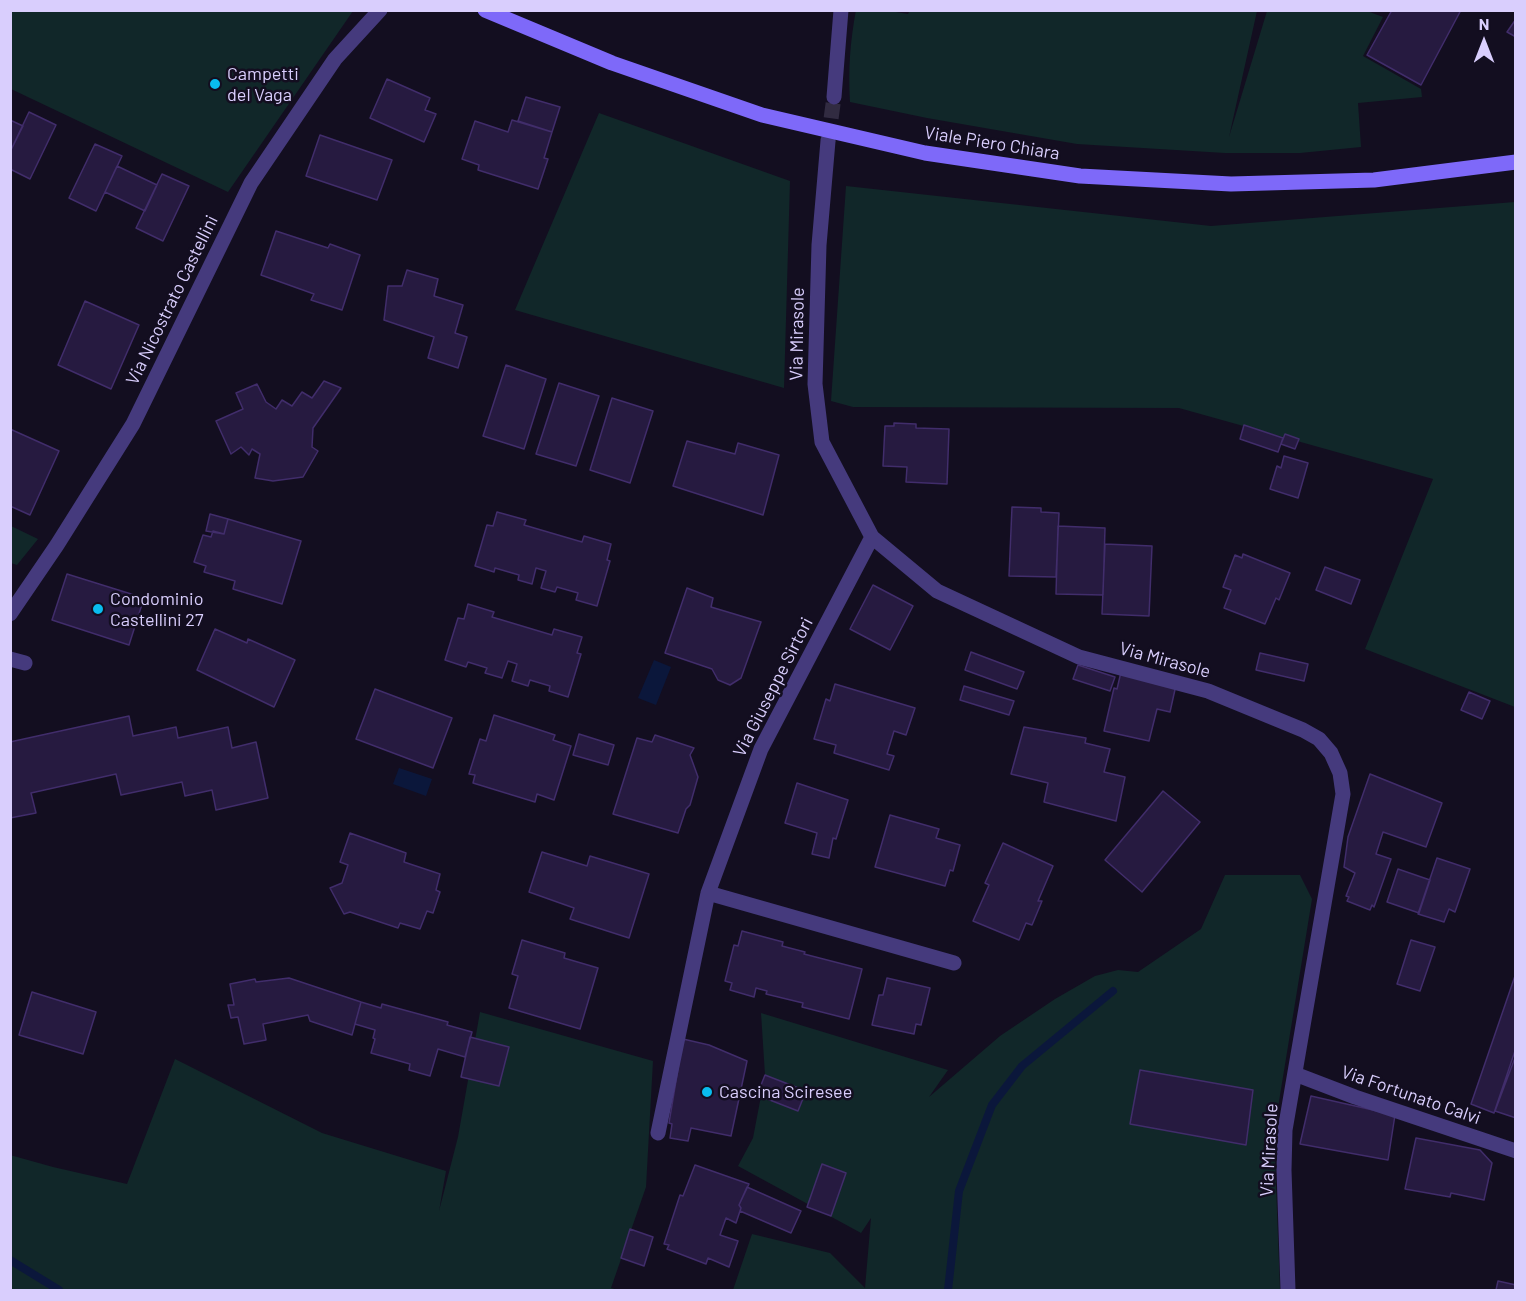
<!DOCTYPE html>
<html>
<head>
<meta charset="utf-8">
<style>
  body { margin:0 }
  #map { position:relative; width:1526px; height:1301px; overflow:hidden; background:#130e20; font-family:Barlow,sans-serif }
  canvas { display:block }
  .frame { position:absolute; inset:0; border:12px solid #d9cefd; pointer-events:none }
  .north { position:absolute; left:1454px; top:12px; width:60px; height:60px; -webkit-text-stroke:4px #130e20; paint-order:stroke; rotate:0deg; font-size:16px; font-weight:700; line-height:24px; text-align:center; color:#d9cefd }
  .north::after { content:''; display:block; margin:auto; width:21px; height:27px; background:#d9cefd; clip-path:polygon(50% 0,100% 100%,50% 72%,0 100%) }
</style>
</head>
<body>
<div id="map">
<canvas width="1526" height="1301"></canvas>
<div class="frame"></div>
<div class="north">N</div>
</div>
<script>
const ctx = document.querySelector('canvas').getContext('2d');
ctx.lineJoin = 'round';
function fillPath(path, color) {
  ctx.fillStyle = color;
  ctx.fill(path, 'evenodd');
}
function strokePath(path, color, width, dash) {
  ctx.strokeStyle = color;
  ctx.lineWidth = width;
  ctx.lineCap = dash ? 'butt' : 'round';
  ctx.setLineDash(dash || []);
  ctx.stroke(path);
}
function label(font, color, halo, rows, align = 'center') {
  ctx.font = font + ' Barlow,sans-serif';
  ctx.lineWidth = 5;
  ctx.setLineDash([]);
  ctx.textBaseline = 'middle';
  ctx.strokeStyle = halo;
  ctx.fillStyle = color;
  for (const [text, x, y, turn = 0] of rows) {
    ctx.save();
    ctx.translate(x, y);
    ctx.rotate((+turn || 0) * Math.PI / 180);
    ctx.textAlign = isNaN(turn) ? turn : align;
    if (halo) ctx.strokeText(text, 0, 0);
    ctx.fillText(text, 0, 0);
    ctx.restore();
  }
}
const green = new Path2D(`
  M 856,10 L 890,11 L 908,14 L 910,10 L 1257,11 L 1229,137 L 1267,11 L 1367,11 L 1383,17 L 1363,56 L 1421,89 L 1422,97 L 1358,103 L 1361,147 L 1300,153 L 1225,153 L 1077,144 L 927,118 L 850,102 C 848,70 850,42 856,10 Z
  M 10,11 L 11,10 L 353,11 L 228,192 L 11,89 Z
  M 599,113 L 790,181 L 784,388 L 515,310 Z
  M 846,186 L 1211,226 L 1515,202 L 1515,707 L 1365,649 L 1433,479 L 1179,408 L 853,407 L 831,401 Z
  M 11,526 L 38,539 L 17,565 L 11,563 Z
  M 1225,875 L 1300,875 L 1312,899 L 1274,1132 L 1280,1290 L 733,1290 L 752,1234 L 830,1253 L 865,1288 L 871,1218 L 861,1233 L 738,1166 L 753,1138 L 765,1075 L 761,1013 L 948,1070 L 929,1097 L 1000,1036 L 1055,999 L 1095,976 L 1118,970 L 1138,972 L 1201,929 Z
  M 480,1012 L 653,1061 L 646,1187 L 611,1288 L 618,1290 L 11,1290 L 10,1155 L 53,1167 L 127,1184 L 175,1059 L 322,1133 L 446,1171 L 439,1211 L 458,1137 Z`);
const water = new Path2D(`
  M 654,660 L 671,667 L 656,705 L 638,698 Z
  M 399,768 L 432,779 L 426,796 L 393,784 Z`);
const stream = new Path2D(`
  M 10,1260 L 59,1290
  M 948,1290 L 959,1191 L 992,1105 L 1022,1066 L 1113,991`);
const building = new Path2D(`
  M 1392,10 L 1461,10 L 1421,85 L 1367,55 Z
  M 1516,19 L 1516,37 L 1507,32 Z
  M 387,79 L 430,98 L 425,110 L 436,114 L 424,142 L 370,118 Z
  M 526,97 L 560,107 L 552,132 L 518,121 Z
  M 29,112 L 56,125 L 30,179 L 10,169 L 10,152 Z
  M 10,120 L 23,126 L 11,150 L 10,150 Z
  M 512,120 L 552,132 L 544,158 L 548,159 L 538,189 L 478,170 L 479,165 L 462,159 L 475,121 L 508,132 Z
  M 320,135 L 392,160 L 377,200 L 306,176 Z
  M 95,144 L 122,156 L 96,211 L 69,198 Z
  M 117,166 L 157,185 L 145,211 L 105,192 Z
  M 162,174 L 189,186 L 163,241 L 136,228 Z
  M 276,231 L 328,248 L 330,244 L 360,255 L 342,310 L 311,300 L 314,294 L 261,275 Z
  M 407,270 L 438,279 L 434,296 L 463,305 L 455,333 L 467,337 L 458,368 L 428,358 L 434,337 L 384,320 L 388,286 L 402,286 Z
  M 85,301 L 139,325 L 111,389 L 58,365 Z
  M 506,365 L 546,379 L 524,449 L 483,436 Z
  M 324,381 L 341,388 L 313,428 L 312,447 L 318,451 L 303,477 L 273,481 L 255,478 L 260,454 L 252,449 L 249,455 L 241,447 L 231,454 L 216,421 L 243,409 L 236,393 L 257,384 L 266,402 L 276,409 L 282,400 L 292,406 L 302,392 L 312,398 Z
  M 559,383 L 599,396 L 576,466 L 536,454 Z
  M 612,398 L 653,411 L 630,483 L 590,470 Z
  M 894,423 L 916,424 L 916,428 L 949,429 L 947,484 L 906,482 L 907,467 L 883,466 L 885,426 L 894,426 Z
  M 1244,425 L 1283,438 L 1278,452 L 1240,439 Z
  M 10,429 L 59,451 L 30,515 L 10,506 Z
  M 1285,434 L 1299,439 L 1295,449 L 1281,444 Z
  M 687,441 L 735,454 L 738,443 L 779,455 L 763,515 L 673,486 Z
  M 1284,456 L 1308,463 L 1298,498 L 1270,489 L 1277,466 L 1281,468 Z
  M 1012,507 L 1041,508 L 1041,512 L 1059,513 L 1056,577 L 1009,576 Z
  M 497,512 L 526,520 L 524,525 L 582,542 L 584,536 L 611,544 L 607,560 L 610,561 L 597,606 L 576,600 L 578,593 L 557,587 L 555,592 L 541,588 L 546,571 L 536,568 L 532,584 L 518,580 L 519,575 L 495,568 L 494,572 L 475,566 L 487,525 L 493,526 Z
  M 210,514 L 228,519 L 224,534 L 206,531 Z
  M 228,519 L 301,541 L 282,604 L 233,589 L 235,581 L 204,572 L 206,566 L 194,562 L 203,535 L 211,537 L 213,531 L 224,534 Z
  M 1058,526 L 1105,528 L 1103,595 L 1056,594 Z
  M 1105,544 L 1152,546 L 1149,616 L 1102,614 Z
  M 1243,554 L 1290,573 L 1279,600 L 1276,598 L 1265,624 L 1224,608 L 1231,590 L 1223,587 L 1235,555 L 1242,558 Z
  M 1325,567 L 1360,580 L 1351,604 L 1316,590 Z
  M 67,574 L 144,598 L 129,645 L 52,620 Z
  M 873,585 L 913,606 L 890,650 L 850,629 Z
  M 687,588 L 713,598 L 711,607 L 761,622 L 741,678 L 730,685 L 718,680 L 712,669 L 665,653 Z
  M 468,604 L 494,612 L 492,617 L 552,635 L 554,629 L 582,637 L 577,653 L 581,654 L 568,697 L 549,691 L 550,686 L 530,680 L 528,686 L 512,681 L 517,664 L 508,661 L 502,678 L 485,673 L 487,668 L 468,662 L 466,667 L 445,660 L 458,618 L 464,619 Z
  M 215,629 L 247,643 L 248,639 L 295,660 L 274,707 L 197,670 Z
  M 971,652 L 1024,672 L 1017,689 L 965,670 Z
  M 1260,653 L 1308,664 L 1304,681 L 1256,670 Z
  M 1078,665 L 1115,677 L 1110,691 L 1073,679 Z
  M 1121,672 L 1176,685 L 1170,712 L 1157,709 L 1149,741 L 1104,731 L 1114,688 L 1117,689 Z
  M 835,684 L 915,708 L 906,735 L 894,731 L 887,754 L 894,756 L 889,770 L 834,753 L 836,745 L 814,739 L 826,699 L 830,701 Z
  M 964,686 L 1014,701 L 1009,715 L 960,700 Z
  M 375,689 L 452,718 L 433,768 L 356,739 Z
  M 1469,692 L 1490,701 L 1482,719 L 1461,710 Z
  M 494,715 L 555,735 L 553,740 L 571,746 L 554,800 L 537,794 L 535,802 L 473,783 L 475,775 L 469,774 L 480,739 L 486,741 Z
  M 129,716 L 133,736 L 176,727 L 178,738 L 228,727 L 232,748 L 256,742 L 268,798 L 216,810 L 212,790 L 185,796 L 182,782 L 121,795 L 116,774 L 31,793 L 36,813 L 10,818 L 10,742 Z
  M 1024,727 L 1086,738 L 1085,743 L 1110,749 L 1104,772 L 1125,777 L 1116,821 L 1044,802 L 1048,783 L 1011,774 Z
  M 579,734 L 614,745 L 608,765 L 573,755 Z
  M 655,735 L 694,748 L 690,755 L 698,777 L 690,805 L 686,809 L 678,833 L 613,814 L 637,738 L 652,742 Z
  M 1370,774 L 1442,803 L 1426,847 L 1383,832 L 1376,854 L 1391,859 L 1374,907 L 1372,905 L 1370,910 L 1347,901 L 1349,897 L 1346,896 L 1355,873 L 1344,867 L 1348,837 Z
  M 797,783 L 848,800 L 836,839 L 833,838 L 829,858 L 812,854 L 817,833 L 785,823 Z
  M 1163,791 L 1200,822 L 1142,892 L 1105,860 Z
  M 890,815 L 939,829 L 936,838 L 960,845 L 953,871 L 950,870 L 945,886 L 875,867 Z
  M 350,833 L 406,853 L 404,862 L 440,874 L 436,890 L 440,892 L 433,913 L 427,911 L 420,929 L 400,923 L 398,928 L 350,912 L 344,914 L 330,888 L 342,883 L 348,865 L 340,862 Z
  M 1003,843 L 1053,866 L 1038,901 L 1042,901 L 1032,925 L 1026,923 L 1019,940 L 973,921 L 989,885 L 985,883 Z
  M 542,852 L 587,866 L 590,856 L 649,874 L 629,938 L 570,919 L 574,908 L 529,892 Z
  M 1437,858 L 1470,869 L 1455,912 L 1449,909 L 1444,922 L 1418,914 Z
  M 1398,869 L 1430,880 L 1419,913 L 1387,902 Z
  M 742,931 L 783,942 L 782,946 L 805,952 L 804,954 L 862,969 L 849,1019 L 802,1007 L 803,1003 L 766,994 L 767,991 L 756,988 L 754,997 L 730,990 L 732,983 L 725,981 L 734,945 L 738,946 Z
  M 522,940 L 565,953 L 564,958 L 598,968 L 580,1029 L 509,1008 L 518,976 L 512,974 Z
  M 1411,940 L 1435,947 L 1420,991 L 1397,984 Z
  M 1516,973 L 1516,1048 L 1494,1113 L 1471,1104 Z
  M 289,978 L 361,1002 L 352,1035 L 310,1021 L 308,1015 L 263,1024 L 266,1040 L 244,1044 L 238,1017 L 231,1018 L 228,1005 L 234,1005 L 230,984 L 255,979 L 256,982 Z
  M 887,978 L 930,988 L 921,1025 L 916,1024 L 914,1034 L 872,1025 L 879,995 L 883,995 Z
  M 32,992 L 96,1012 L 83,1054 L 19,1035 Z
  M 361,1002 L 381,1008 L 382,1004 L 448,1022 L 447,1025 L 472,1032 L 465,1057 L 438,1049 L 430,1076 L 409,1070 L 410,1064 L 371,1053 L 375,1039 L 373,1038 L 375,1030 L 355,1024 Z
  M 470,1037 L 509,1047 L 499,1086 L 461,1077 Z
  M 683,1039 L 709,1045 L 747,1061 L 731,1136 L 691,1128 L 688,1141 L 670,1138 L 672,1124 L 669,1123 Z
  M 1516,1055 L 1516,1118 L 1495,1111 Z
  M 1140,1070 L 1253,1090 L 1246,1145 L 1130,1124 Z
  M 765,1075 L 806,1091 L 798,1111 L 757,1095 Z
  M 1311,1096 L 1395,1115 L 1388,1160 L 1300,1144 Z
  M 1416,1138 L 1480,1150 L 1492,1163 L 1484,1200 L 1451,1193 L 1450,1197 L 1405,1189 Z
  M 822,1164 L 846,1173 L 831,1216 L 807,1207 Z
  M 695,1165 L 749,1184 L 739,1205 L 741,1208 L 736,1223 L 726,1218 L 720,1235 L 738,1241 L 729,1267 L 708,1258 L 706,1264 L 667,1249 L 669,1245 L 664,1244 L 680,1195 L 683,1196 Z
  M 747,1187 L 801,1211 L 791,1233 L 740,1211 L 741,1208 L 739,1205 Z
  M 630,1229 L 653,1237 L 644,1266 L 621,1258 Z
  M 1498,1281 L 1516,1285 L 1516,1290 L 1496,1290 Z`);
const streetTunnel = new Path2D(`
  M 828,141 L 834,97`);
const street = new Path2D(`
  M 834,97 L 841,10
  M 828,141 L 819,245 L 815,384 L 822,442 L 872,537 L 937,591 L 1079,657 L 1208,691 L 1303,730 L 1319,739 L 1331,753 L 1340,773 L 1343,794 L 1285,1130 L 1284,1170 L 1288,1290
  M 10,614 L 57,545 L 133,424 L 251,183 L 335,59 L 380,10
  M 10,659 L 25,663
  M 708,893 L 954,963
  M 1295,1074 L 1355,1097 L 1516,1151
  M 658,1133 L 708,893 L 761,749 L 872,537`);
const secondary = new Path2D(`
  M 485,10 L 612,63 L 762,115 L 925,153 L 1080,176 L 1231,184 L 1374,180 L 1516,162`);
const markers = [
  [215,84,6,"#09bcee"],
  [98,609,6,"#09bcee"],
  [707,1092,6,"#09bcee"]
];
const poiNames = [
  ["Campetti",227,74],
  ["del Vaga",227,95],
  ["Condominio",110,599],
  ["Castellini 27",110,620],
  ["Cascina Sciresee",719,1092]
];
const streetNames = [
  ["Viale Piero Chiara",992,143,9],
  ["Via Nicostrato Castellini",172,300,-64],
  ["Via Mirasole",797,334,-89],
  ["Via Mirasole",1165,660,15],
  ["Via Giuseppe Sirtori",773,687,-63],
  ["Via Fortunato Calvi",1411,1095,19],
  ["Via Mirasole",1269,1150,-87]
];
fillPath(green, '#112729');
fillPath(water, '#0b173b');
strokePath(stream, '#0b173b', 8);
fillPath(building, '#261a40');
strokePath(building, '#412d6b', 1.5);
strokePath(streetTunnel, '#312b41', 15, [15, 8]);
strokePath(street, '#453a7d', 15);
strokePath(secondary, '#7e69f9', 15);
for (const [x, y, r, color] of markers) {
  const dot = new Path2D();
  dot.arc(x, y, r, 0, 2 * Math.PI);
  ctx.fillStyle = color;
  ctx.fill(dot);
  strokePath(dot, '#130e20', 2);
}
label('18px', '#d9cefd', '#130e20', poiNames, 'left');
label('18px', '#d9cefd', '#130e20', streetNames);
</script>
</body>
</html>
